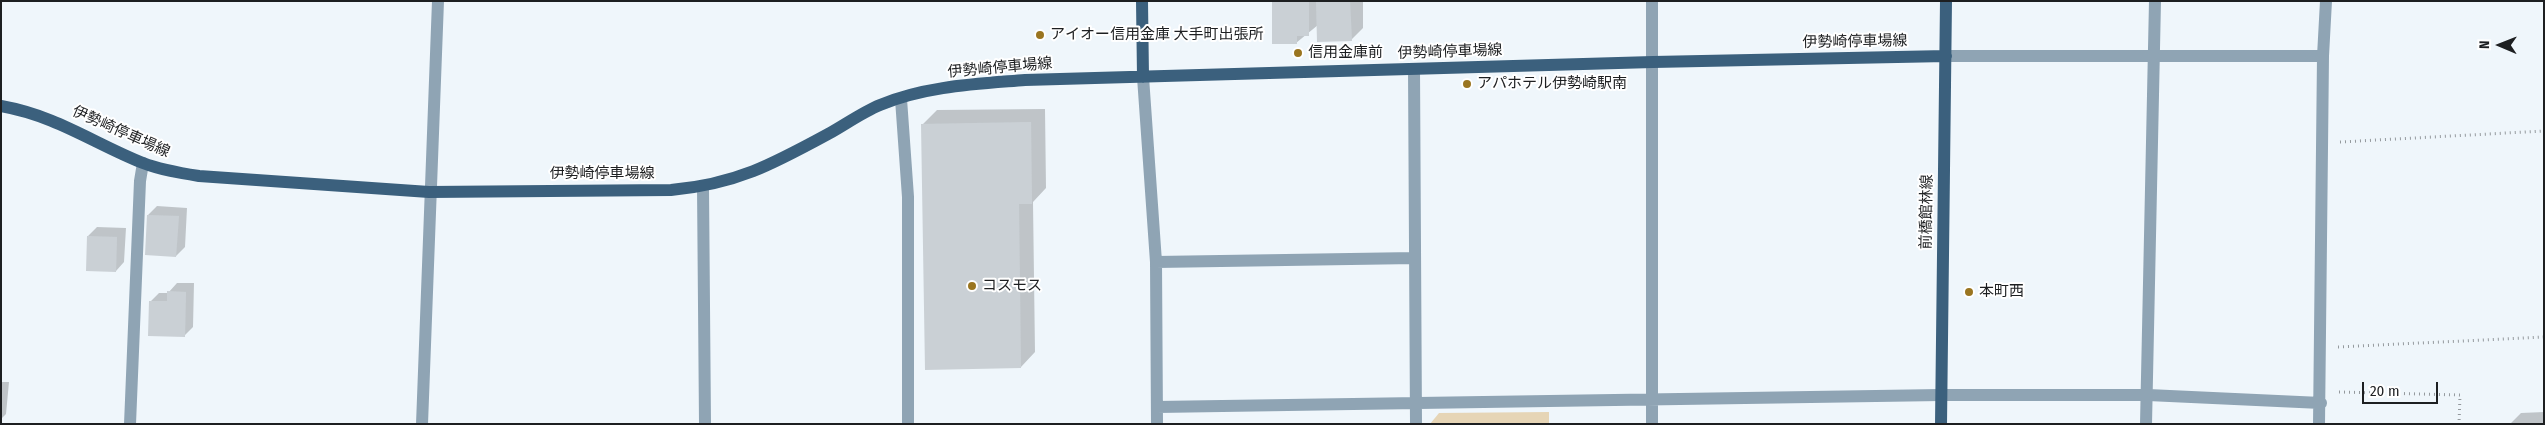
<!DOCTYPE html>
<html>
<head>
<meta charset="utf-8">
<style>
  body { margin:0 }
  #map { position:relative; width:2545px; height:425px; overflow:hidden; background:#eff6fb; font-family:"Fira Sans Condensed",sans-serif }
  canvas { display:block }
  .frame { position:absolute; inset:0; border:2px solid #1d1f21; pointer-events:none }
  .north { position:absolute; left:2475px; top:20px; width:50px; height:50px; -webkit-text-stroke:4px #fff; paint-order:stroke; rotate:271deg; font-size:14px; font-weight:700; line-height:20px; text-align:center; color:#1d1f21 }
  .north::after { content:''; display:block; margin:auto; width:18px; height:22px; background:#1d1f21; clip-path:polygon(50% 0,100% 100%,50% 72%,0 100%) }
  .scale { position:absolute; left:2362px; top:382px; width:76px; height:22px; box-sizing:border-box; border:2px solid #1d1f21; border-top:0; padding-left:6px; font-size:15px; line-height:18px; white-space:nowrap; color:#1d1f21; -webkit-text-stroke:4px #fff; paint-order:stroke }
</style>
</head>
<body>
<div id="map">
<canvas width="2545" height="425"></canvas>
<div class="frame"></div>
<div class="north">N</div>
<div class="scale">20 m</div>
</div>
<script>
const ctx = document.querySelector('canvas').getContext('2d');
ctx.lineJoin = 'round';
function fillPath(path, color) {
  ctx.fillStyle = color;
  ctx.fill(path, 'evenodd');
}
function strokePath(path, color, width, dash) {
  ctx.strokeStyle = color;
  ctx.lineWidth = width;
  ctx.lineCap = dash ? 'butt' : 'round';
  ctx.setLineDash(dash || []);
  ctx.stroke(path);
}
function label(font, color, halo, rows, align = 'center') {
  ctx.font = font + ' "Fira Sans Condensed","Noto Sans JP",sans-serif';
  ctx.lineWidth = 4;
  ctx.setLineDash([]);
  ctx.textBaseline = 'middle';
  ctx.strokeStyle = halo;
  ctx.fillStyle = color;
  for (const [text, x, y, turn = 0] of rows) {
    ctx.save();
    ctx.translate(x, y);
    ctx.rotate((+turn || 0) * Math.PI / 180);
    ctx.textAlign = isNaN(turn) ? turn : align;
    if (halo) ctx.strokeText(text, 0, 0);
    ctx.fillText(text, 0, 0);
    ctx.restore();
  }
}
const green = new Path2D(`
  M 1549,412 L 1549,424 L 1430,424 L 1439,413 Z`);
const shadow = new Path2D(`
  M 1273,1 L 1363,1 L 1363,28 L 1351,40 L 1318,25 L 1296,43 Z
  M 1045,109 L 1046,188 L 1033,202 L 1035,352 L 1021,367 L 922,125 L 937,110 Z
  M 157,206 L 187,208 L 185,247 L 176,256 L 148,215 Z
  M 97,227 L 126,228 L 124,262 L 116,271 L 88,236 Z
  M 177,283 L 194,283 L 193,327 L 184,336 L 150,302 L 159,293 L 168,293 Z
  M 1,382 L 9,382 L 6,414 L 1,419 Z
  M 2544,412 L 2544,424 L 2510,424 L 2521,413 Z`);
const building = new Path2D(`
  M 1272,1 L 1309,1 L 1309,36 L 1297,36 L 1297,44 L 1272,44 Z
  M 1316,1 L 1350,1 L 1352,41 L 1317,42 Z
  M 1031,122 L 1032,204 L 1019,204 L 1021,368 L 925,370 L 921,124 Z
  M 147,215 L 179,216 L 176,257 L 145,255 Z
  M 87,236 L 117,237 L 116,272 L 86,271 Z
  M 167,291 L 186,292 L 185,337 L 148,336 L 149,301 L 167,301 Z`);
const path = new Path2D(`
  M 2340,142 L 2544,131
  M 2338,347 L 2544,337
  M 2339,392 L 2460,395 L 2459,424`);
const minor = new Path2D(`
  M 1652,1 L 1652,424
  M 1946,56 L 2323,56
  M 1414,69 L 1416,424
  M 1143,77 L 1156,262 L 1157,424
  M 901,99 L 908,197 L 908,424
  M 703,187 L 705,424
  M 1156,262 L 1415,258
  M 1157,407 L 1941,395 L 2148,395 L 2321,403
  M 130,424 L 140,181 L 143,163
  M 422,424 L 438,1
  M 2146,424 L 2155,1
  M 2319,424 L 2323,56 L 2326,1`);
const major = new Path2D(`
  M 1142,1 L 1143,77
  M 1,106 C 57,116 93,143 143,163 C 161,170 180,173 199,176 L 429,192 L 671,190 C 737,184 773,164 830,133 C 846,124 863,112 880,105 C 925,86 977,84 1025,80 L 1653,62 L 1946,56
  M 1941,424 L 1946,1`);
const markers = [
  [1040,35,5,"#9a7520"],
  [1298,53,5,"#9a7520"],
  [1467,84,5,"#9a7520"],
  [972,286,5,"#9a7520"],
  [1969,292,5,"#9a7520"]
];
const poiNames = [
  ["アイオー信用金庫 大手町出張所",1050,35],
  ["信用金庫前",1308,53],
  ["アパホテル伊勢崎駅南",1477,84],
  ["コスモス",982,286],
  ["本町西",1979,292]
];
const streetNames = [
  ["伊勢崎停車場線",1855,42,-1],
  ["伊勢崎停車場線",1450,52,-2],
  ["伊勢崎停車場線",1000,68,-5],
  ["伊勢崎停車場線",121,132,24],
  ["伊勢崎停車場線",602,174],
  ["前橋館林線",1927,212,-89]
];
fillPath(green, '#e6d5b6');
fillPath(shadow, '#0003');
fillPath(building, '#cad0d5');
strokePath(path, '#94999d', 3, [1, 4]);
strokePath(minor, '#8fa4b4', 12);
strokePath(major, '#3b607d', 12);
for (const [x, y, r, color] of markers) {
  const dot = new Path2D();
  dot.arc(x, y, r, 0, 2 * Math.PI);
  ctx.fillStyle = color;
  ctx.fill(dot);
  strokePath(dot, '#fff', 2);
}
label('15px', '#1d1f21', '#fff', poiNames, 'left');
label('15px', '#1d1f21', '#fff', streetNames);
</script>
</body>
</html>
